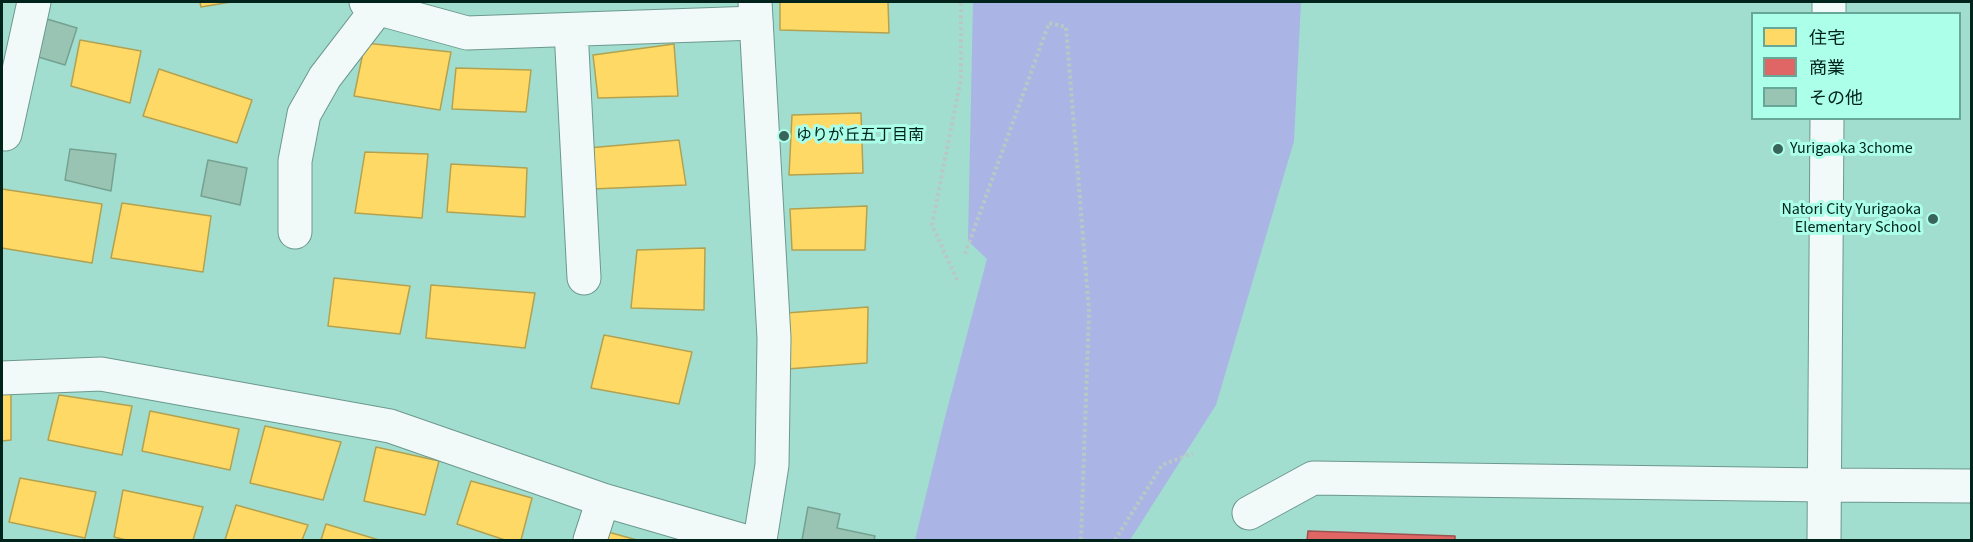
<!DOCTYPE html>
<html>
<head>
<meta charset="utf-8">
<style>
  body { margin:0 }
  #map { position:relative; width:1973px; height:542px; overflow:hidden; background:#a2decf; font-family:"Source Sans 3","Noto Sans JP",sans-serif }
  canvas { display:block }
  .frame { position:absolute; inset:0; border:3px solid #00231c; pointer-events:none }
  .legend { position:absolute; left:1751px; top:12px; width:210px; height:108px; box-sizing:border-box; background:#acffe9; border:2px solid #67a797; margin:0; padding:8px 10px; list-style:none; font-size:18px; color:#00231c }
  .legend li { display:flex; align-items:center; gap:12px; height:30px }
  .legend b { width:30px; border:2px solid #67a797 }
</style>
</head>
<body>
<div id="map">
<canvas width="1973" height="542"></canvas>
<div class="frame"></div>
<ul class="legend">
<li><b style="height:16px;background:#ffd966"></b>住宅</li>
<li><b style="height:16px;background:#e06666"></b>商業</li>
<li><b style="height:16px;background:#99c4b4"></b>その他</li>
</ul>
</div>
<script>
const ctx = document.querySelector('canvas').getContext('2d');
ctx.lineJoin = 'round';
function fillPath(path, color) {
  ctx.fillStyle = color;
  ctx.fill(path, 'evenodd');
}
function strokePath(path, color, width, dash) {
  ctx.strokeStyle = color;
  ctx.lineWidth = width;
  ctx.lineCap = dash ? 'butt' : 'round';
  ctx.setLineDash(dash || []);
  ctx.stroke(path);
}
function label(font, color, halo, rows, align = 'center') {
  ctx.font = font + ' "Source Sans 3","Noto Sans JP",sans-serif';
  ctx.lineWidth = 6;
  ctx.setLineDash([]);
  ctx.textBaseline = 'middle';
  ctx.strokeStyle = halo;
  ctx.fillStyle = color;
  for (const [text, x, y, turn = 0] of rows) {
    ctx.save();
    ctx.translate(x, y);
    ctx.rotate((+turn || 0) * Math.PI / 180);
    ctx.textAlign = isNaN(turn) ? turn : align;
    if (halo) ctx.strokeText(text, 0, 0);
    ctx.fillText(text, 0, 0);
    ctx.restore();
  }
}
const forest = new Path2D(`
  M 973,2 L 1301,2 L 1294,141 L 1216,405 L 1130,540 L 915,540 L 944,421 L 987,259 L 968,241 Z`);
const homes = new Path2D(`
  M 200,2 L 231,2 L 201,7 Z
  M 780,2 L 888,2 L 889,33 L 780,30 Z
  M 80,40 L 141,51 L 130,103 L 71,86 Z
  M 365,43 L 451,52 L 440,110 L 354,96 Z
  M 674,44 L 678,96 L 598,98 L 593,55 Z
  M 456,68 L 531,70 L 526,112 L 452,109 Z
  M 159,69 L 252,100 L 237,143 L 143,116 Z
  M 861,113 L 863,173 L 789,175 L 792,115 Z
  M 679,140 L 686,185 L 592,189 L 588,148 Z
  M 365,152 L 428,154 L 422,218 L 355,213 Z
  M 451,164 L 527,168 L 525,217 L 447,212 Z
  M 2,189 L 102,204 L 92,263 L 2,248 Z
  M 122,203 L 211,216 L 203,272 L 111,258 Z
  M 867,206 L 865,250 L 792,250 L 790,209 Z
  M 705,248 L 704,310 L 631,308 L 637,250 Z
  M 334,278 L 410,286 L 400,334 L 328,326 Z
  M 431,285 L 535,293 L 525,348 L 426,338 Z
  M 868,307 L 867,363 L 787,369 L 786,313 Z
  M 604,335 L 692,352 L 679,404 L 591,388 Z
  M 11,391 L 11,440 L 2,441 L 2,392 Z
  M 59,395 L 132,406 L 122,455 L 48,440 Z
  M 150,411 L 239,429 L 230,470 L 142,451 Z
  M 265,426 L 341,442 L 323,500 L 250,483 Z
  M 376,447 L 439,461 L 425,515 L 364,501 Z
  M 20,478 L 96,492 L 85,538 L 9,522 Z
  M 471,481 L 532,498 L 521,540 L 505,540 L 457,524 Z
  M 123,490 L 203,507 L 193,540 L 126,540 L 114,537 Z
  M 236,505 L 308,525 L 302,540 L 225,540 Z
  M 326,524 L 379,540 L 321,540 Z
  M 608,532 L 637,540 L 605,540 Z`);
const shops = new Path2D(`
  M 1308,531 L 1455,536 L 1455,540 L 1307,540 Z`);
const building = new Path2D(`
  M 47,19 L 77,28 L 65,65 L 35,56 Z
  M 70,149 L 116,154 L 111,191 L 65,180 Z
  M 208,160 L 247,168 L 240,205 L 201,196 Z
  M 808,507 L 840,514 L 837,528 L 875,536 L 874,540 L 802,540 Z`);
const path = new Path2D(`
  M 965,254 L 1049,23 L 1066,27 L 1089,311 L 1081,540
  M 957,280 L 932,225 L 961,78 L 961,2
  M 1115,540 L 1162,465 L 1193,453`);
const street = new Path2D(`
  M 366,2 L 369,6 L 467,33 L 756,23
  M 571,30 L 584,278
  M 5,134 L 34,2
  M 295,232 L 295,161 L 304,114 L 325,77 L 378,8
  M 2,378 L 101,374 L 390,426 L 603,500 L 741,540
  M 1249,513 L 1313,478 L 1824,485
  M 590,540 L 603,500`);
const secondary = new Path2D(`
  M 755,2 L 774,338 L 772,465 L 760,540
  M 1829,14 L 1829,2
  M 1824,485 L 1972,486
  M 1824,540 L 1827,118`);
const markers = [
  [784,136,6,"#39645b"],
  [1778,149,6,"#39645b"],
  [1933,219,6,"#39645b"]
];
const poiNames = [
  ["ゆりが丘五丁目南",796,136],
  ["Yurigaoka 3chome",1790,149],
  ["Natori City Yurigaoka",1921,210,"right"],
  ["Elementary School",1921,228,"right"]
];
fillPath(forest, '#aab4e5');
fillPath(homes, '#ffd966');
strokePath(homes, '#b2a250', 1.5);
fillPath(shops, '#e06666');
strokePath(shops, '#9d5250', 1.5);
fillPath(building, '#99c4b4');
strokePath(building, '#75a191', 1.5);
strokePath(street, '#6c988e', 35);
strokePath(secondary, '#6c988e', 35);
strokePath(path, '#b8c9c5', 4, [3, 3]);
strokePath(street, '#f1faf8', 33);
strokePath(secondary, '#f1faf8', 33);
for (const [x, y, r, color] of markers) {
  const dot = new Path2D();
  dot.arc(x, y, r, 0, 2 * Math.PI);
  ctx.fillStyle = color;
  ctx.fill(dot);
  strokePath(dot, '#acffe9', 2);
}
label('16px', '#00231c', '#acffe9', poiNames, 'left');
</script>
</body>
</html>
